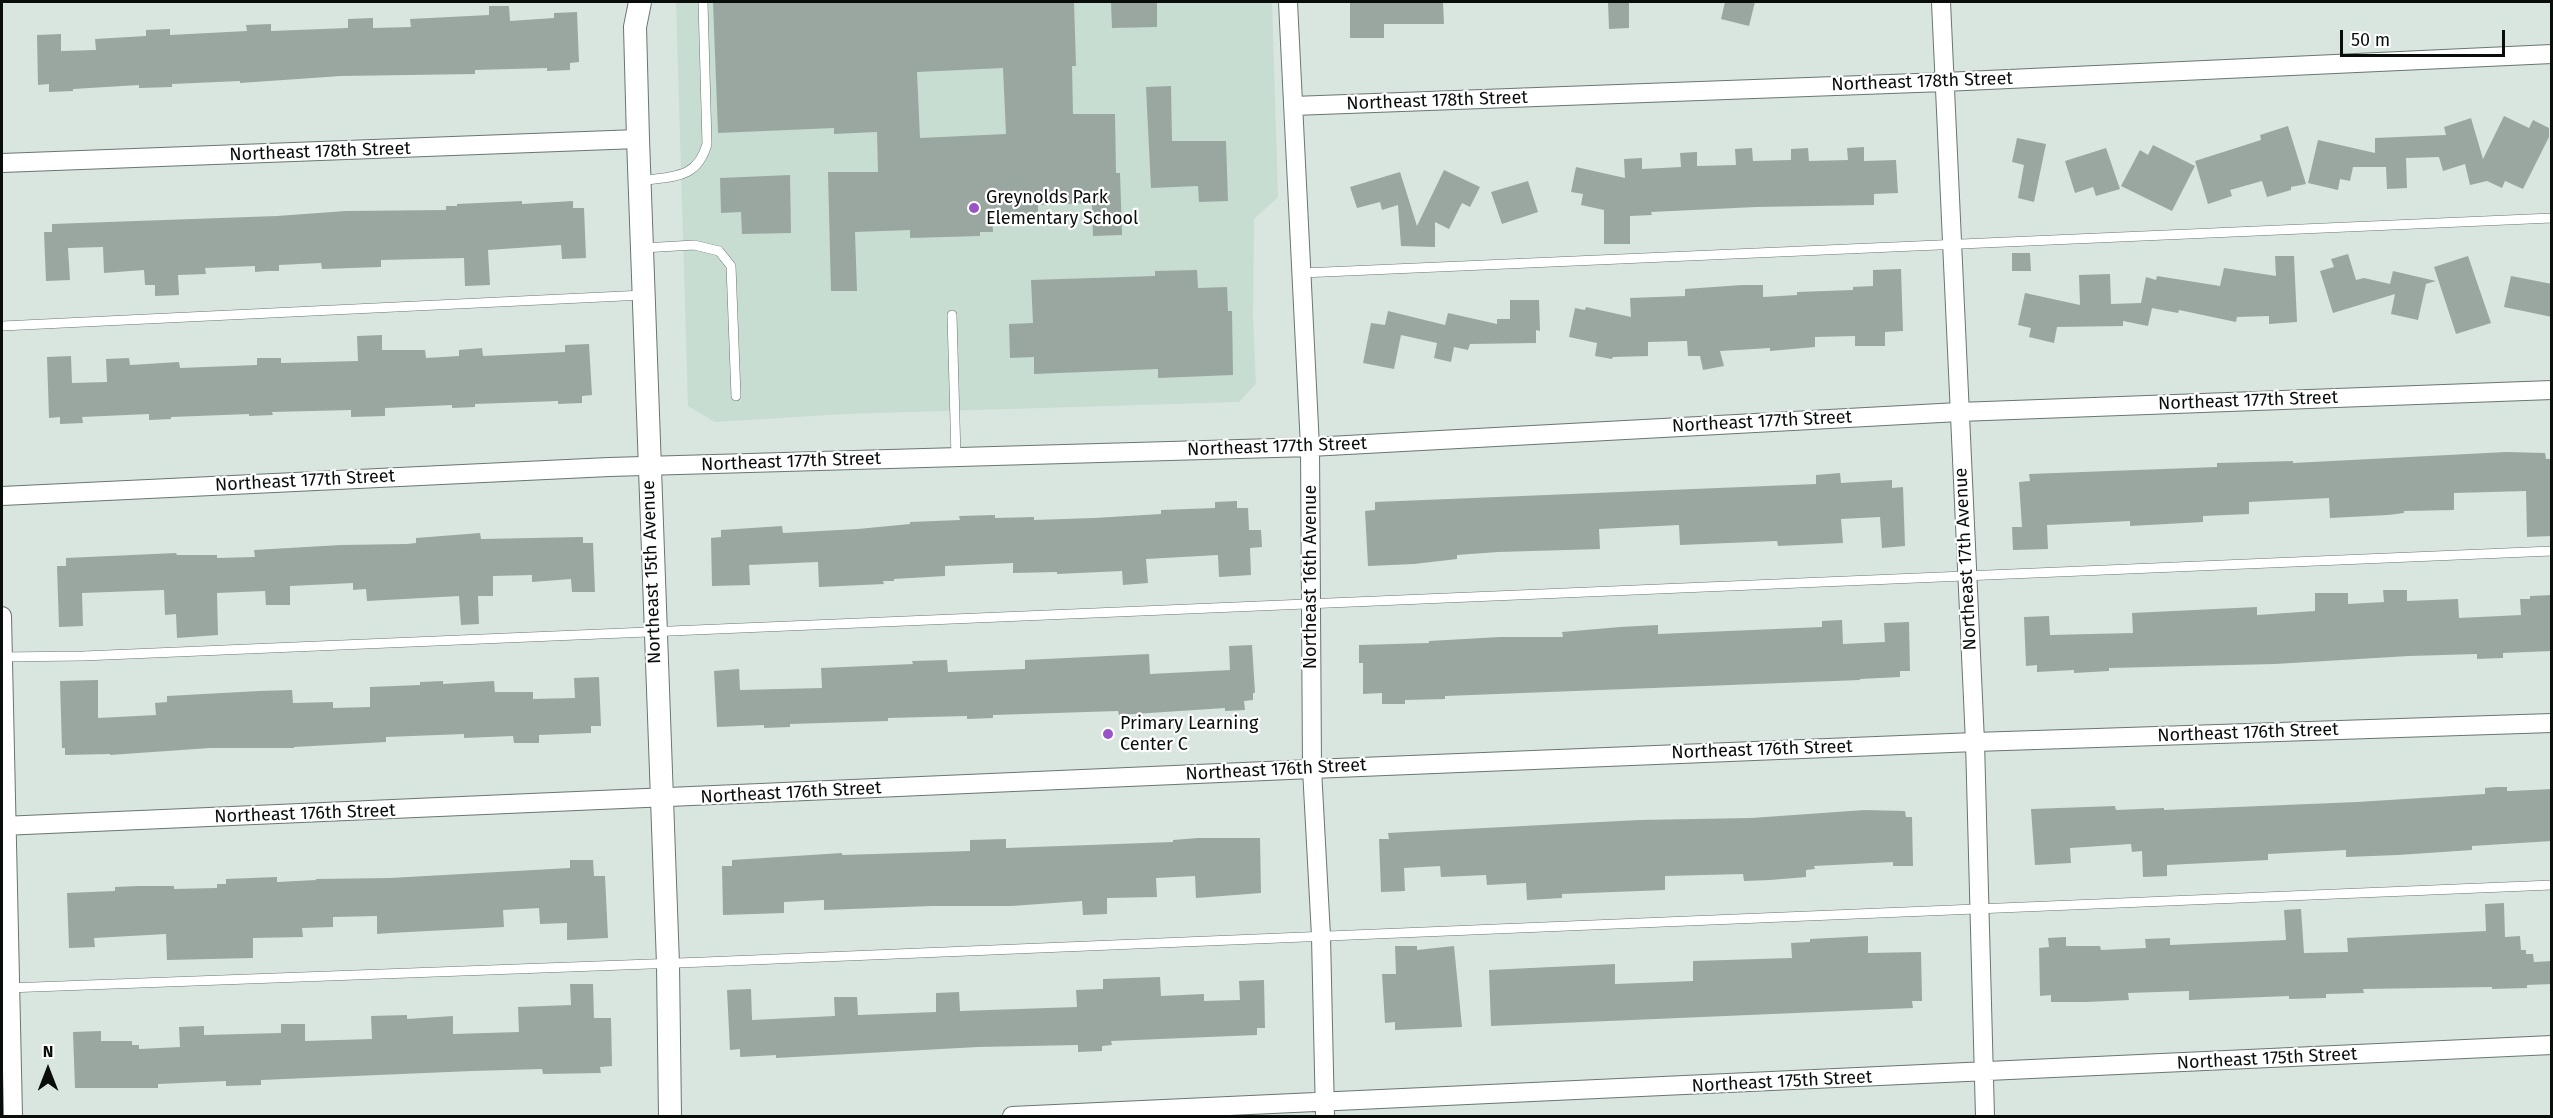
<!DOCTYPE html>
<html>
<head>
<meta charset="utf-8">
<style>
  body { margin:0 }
  #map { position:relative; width:2553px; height:1118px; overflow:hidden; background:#d8e6df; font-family:"Fira Sans",sans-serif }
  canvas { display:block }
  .frame { position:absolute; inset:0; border:3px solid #090e0b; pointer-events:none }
  .north { position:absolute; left:18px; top:1040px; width:60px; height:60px; -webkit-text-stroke:4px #fff; paint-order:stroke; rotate:0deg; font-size:16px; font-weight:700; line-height:24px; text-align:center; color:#090e0b }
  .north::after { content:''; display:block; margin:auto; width:21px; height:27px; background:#090e0b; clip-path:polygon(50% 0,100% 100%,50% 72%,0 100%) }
  .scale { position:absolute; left:2340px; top:30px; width:165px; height:27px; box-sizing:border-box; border:3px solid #090e0b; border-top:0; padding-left:8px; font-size:18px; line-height:21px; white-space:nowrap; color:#090e0b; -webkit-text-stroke:4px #fff; paint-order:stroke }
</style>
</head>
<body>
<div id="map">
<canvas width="2553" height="1118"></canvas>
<div class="frame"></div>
<div class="north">N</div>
<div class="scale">50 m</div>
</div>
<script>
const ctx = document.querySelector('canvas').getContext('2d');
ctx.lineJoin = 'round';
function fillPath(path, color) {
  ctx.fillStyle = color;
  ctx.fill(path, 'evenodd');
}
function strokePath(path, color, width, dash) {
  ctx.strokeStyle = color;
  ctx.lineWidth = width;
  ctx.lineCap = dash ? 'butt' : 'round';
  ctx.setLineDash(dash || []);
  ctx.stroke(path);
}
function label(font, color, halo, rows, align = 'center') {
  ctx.font = font + ' "Fira Sans",sans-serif';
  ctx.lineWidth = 4.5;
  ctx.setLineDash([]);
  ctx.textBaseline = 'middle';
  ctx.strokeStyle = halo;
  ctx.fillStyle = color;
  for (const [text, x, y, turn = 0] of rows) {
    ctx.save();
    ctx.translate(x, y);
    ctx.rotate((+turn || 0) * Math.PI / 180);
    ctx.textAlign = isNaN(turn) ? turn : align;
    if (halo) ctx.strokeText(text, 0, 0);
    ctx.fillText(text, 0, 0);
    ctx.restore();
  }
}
const built = new Path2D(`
  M 676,2 L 1272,2 L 1278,197 L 1254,219 L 1253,315 L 1256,384 L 1239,402 L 845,414 L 715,422 L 688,406 Z`);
const building = new Path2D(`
  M 713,2 L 1074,2 L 1076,66 L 1072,66 L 1073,114 L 1115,114 L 1116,173 L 1120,173 L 1122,235 L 1093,236 L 1092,203 L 1038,205 L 1038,215 L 992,216 L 993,232 L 980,232 L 980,236 L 910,238 L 910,230 L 855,232 L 857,291 L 831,291 L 828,172 L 878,172 L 877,132 L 834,134 L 834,128 L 718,133 ZM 1003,68 L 1006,134 L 920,138 L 917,72 Z
  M 1157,2 L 1157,27 L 1112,28 L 1111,3 Z
  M 1350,2 L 1443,2 L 1444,24 L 1384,24 L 1384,38 L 1350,38 Z
  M 1608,2 L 1629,2 L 1629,28 L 1609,29 Z
  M 1725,2 L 1755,2 L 1749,26 L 1721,19 Z
  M 489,6 L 509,6 L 510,21 L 554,18 L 554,13 L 577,12 L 579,62 L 570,63 L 570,70 L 547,71 L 547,68 L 475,70 L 475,74 L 341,76 L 240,83 L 240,81 L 172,84 L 172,87 L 139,88 L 139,85 L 73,89 L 73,91 L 49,92 L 49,84 L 38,85 L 37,35 L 61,34 L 61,51 L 96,50 L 95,39 L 146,36 L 146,30 L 170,29 L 170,35 L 247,31 L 246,25 L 271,24 L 271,31 L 348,28 L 348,19 L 373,18 L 373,28 L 411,27 L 410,19 L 489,15 Z
  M 1171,86 L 1172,141 L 1226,141 L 1228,201 L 1199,202 L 1198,186 L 1151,188 L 1146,87 Z
  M 2504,116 L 2529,128 L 2533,120 L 2549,128 L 2549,137 L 2523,189 L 2505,181 L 2502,188 L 2487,181 L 2470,185 L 2465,164 L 2443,171 L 2439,157 L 2406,158 L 2407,188 L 2387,189 L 2386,167 L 2353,167 L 2350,181 L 2340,179 L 2338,190 L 2308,183 L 2318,140 L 2375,153 L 2375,138 L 2446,135 L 2444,127 L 2471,118 L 2483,159 Z
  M 2288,126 L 2306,184 L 2291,187 L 2291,190 L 2267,197 L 2262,181 L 2230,190 L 2232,196 L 2208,204 L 2195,161 L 2261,140 L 2260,135 Z
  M 2017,138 L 2046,144 L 2034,202 L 2018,198 L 2024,165 L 2012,162 Z
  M 2153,145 L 2195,166 L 2172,211 L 2121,186 L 2140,150 L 2148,155 Z
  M 1864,147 L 1864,161 L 1896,160 L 1898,193 L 1874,194 L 1874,205 L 1756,207 L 1651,212 L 1652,215 L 1630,216 L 1630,244 L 1604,244 L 1604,210 L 1581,205 L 1583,194 L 1571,192 L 1576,167 L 1625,178 L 1624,159 L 1642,158 L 1642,169 L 1681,167 L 1680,153 L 1697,152 L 1697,166 L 1736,165 L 1735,149 L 1752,148 L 1753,161 L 1791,160 L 1791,149 L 1808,148 L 1809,161 L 1848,160 L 1847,148 Z
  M 2106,148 L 2120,189 L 2096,196 L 2093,187 L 2075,193 L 2065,161 Z
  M 1444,170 L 1480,187 L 1470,207 L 1462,203 L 1449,229 L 1435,222 L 1435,247 L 1401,246 L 1398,205 L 1382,210 L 1380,202 L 1357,208 L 1350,187 L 1400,172 L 1417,226 Z
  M 790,175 L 791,233 L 742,234 L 741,212 L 721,213 L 720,178 Z
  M 1528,181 L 1538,212 L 1502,224 L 1491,192 Z
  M 522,201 L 522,204 L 573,201 L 573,208 L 584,208 L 586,258 L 562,259 L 561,245 L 488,250 L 490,285 L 465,286 L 464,258 L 381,260 L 381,267 L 322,269 L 321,263 L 279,265 L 279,271 L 267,271 L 255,272 L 255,266 L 205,268 L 206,274 L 178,275 L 179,295 L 155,296 L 155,285 L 145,285 L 144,270 L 104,273 L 103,247 L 68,248 L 70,280 L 46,281 L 44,232 L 52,232 L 52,224 L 277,216 L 346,211 L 446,210 L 446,206 L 457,206 L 457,204 Z
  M 2012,253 L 2030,253 L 2031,271 L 2012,271 Z
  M 2348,254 L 2356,280 L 2364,278 L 2390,284 L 2393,271 L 2436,281 L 2426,284 L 2418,320 L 2391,314 L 2395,294 L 2333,313 L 2320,271 L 2334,267 L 2331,259 Z
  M 2275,256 L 2294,256 L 2297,322 L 2269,324 L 2269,316 L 2237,317 L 2236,322 L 2179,310 L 2178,313 L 2152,308 L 2148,326 L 2123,321 L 2123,326 L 2057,327 L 2054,343 L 2029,337 L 2031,328 L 2018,325 L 2025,293 L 2080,305 L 2079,275 L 2110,274 L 2111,304 L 2141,303 L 2146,277 L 2156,280 L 2157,276 L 2220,286 L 2224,268 L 2276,276 Z
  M 2468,256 L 2491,323 L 2456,334 L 2434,267 Z
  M 1901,269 L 1903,331 L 1885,332 L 1885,346 L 1855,346 L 1855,336 L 1815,337 L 1815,347 L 1770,351 L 1770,348 L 1720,351 L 1724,366 L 1703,370 L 1700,356 L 1688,356 L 1687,341 L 1648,342 L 1648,356 L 1613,357 L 1612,359 L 1595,356 L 1597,343 L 1569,337 L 1575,308 L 1585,310 L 1586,307 L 1631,317 L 1630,298 L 1685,296 L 1685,289 L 1742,285 L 1763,285 L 1763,297 L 1797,295 L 1797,292 L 1853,290 L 1853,287 L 1873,286 L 1873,270 Z
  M 1197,270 L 1198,288 L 1227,287 L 1228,311 L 1232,311 L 1233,375 L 1158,378 L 1158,369 L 1034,374 L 1034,357 L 1010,358 L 1009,324 L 1033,323 L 1031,280 L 1155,276 L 1155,271 Z
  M 2511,276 L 2552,284 L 2552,317 L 2504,307 Z
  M 1510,300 L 1539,300 L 1540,331 L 1536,330 L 1536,343 L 1470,344 L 1468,350 L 1454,347 L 1451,362 L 1434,358 L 1437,343 L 1401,335 L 1394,369 L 1363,363 L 1371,323 L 1385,325 L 1388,311 L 1445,325 L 1448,313 L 1497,324 L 1497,319 L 1510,319 Z
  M 382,335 L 382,350 L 425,350 L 426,358 L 459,356 L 459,350 L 482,348 L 483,356 L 565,352 L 565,345 L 589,344 L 592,395 L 582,396 L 582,403 L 558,404 L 558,401 L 475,404 L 475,407 L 452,408 L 452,405 L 385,408 L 385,416 L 351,417 L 351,410 L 272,412 L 273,415 L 249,416 L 249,414 L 171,417 L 171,419 L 149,420 L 149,414 L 82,417 L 83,423 L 60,424 L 60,417 L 49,418 L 47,357 L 71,356 L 72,383 L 107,382 L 106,359 L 129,358 L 130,365 L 179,362 L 180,368 L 257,365 L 257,358 L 281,358 L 281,363 L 358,361 L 357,336 Z
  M 2506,452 L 2545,453 L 2546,459 L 2552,459 L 2552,536 L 2527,537 L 2526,491 L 2454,493 L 2454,510 L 2404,511 L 2404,513 L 2388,515 L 2330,518 L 2329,498 L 2249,502 L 2249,514 L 2203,516 L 2203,522 L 2130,526 L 2130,521 L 2047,525 L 2048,549 L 2013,550 L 2012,527 L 2022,527 L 2019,482 L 2030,481 L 2029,474 L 2217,467 L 2217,463 L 2293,461 L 2293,463 Z
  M 1840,473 L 1841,483 L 1892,480 L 1892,488 L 1903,487 L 1905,546 L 1882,548 L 1880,517 L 1841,519 L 1843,543 L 1778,546 L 1777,541 L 1680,545 L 1679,525 L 1599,529 L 1600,549 L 1498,552 L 1457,555 L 1457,559 L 1414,564 L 1368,566 L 1365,511 L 1375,510 L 1375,502 L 1816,484 L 1816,475 Z
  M 1237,501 L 1237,508 L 1248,508 L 1249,530 L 1261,530 L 1262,547 L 1250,548 L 1251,575 L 1219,577 L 1218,555 L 1146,559 L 1148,583 L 1123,585 L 1122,571 L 1057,574 L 1057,572 L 1013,573 L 1013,563 L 945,566 L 945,576 L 894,579 L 894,581 L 883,581 L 884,584 L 819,587 L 818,562 L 749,565 L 750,585 L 712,586 L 711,538 L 721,537 L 721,530 L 782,526 L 783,533 L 858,529 L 910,524 L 910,522 L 960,520 L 959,516 L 995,515 L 995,518 L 1034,517 L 1034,520 L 1094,518 L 1161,514 L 1161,510 L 1215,508 L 1215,502 Z
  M 480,533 L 481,539 L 583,537 L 583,543 L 593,543 L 595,592 L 572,592 L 571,579 L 532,582 L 532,575 L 493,576 L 493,596 L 478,596 L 479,624 L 461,625 L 459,596 L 367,601 L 366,589 L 353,590 L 353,583 L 290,586 L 290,605 L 266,605 L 265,591 L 217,593 L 218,635 L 177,638 L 176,614 L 165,615 L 164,590 L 82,593 L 83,626 L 59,627 L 57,566 L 66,566 L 66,558 L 176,553 L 177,555 L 217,555 L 217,558 L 255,557 L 254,550 L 341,545 L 407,544 L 416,543 L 416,538 Z
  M 2383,590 L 2407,590 L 2407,601 L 2458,599 L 2459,618 L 2521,615 L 2520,599 L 2530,599 L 2530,596 L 2552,595 L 2552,651 L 2503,653 L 2503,658 L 2477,659 L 2477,654 L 2409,656 L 2275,664 L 2109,668 L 2109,671 L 2074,673 L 2074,670 L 2037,672 L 2037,665 L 2026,666 L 2024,617 L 2049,616 L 2050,635 L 2133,633 L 2132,613 L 2257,607 L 2257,615 L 2315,611 L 2315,593 L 2348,593 L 2348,604 L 2384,602 Z
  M 1842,620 L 1843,644 L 1885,642 L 1884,623 L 1909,622 L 1910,671 L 1900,671 L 1900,677 L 1860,679 L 1860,680 L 1445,696 L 1445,699 L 1405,700 L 1405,704 L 1382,704 L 1382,693 L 1363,694 L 1363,663 L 1359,663 L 1359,645 L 1429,643 L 1429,641 L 1500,637 L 1563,637 L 1562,632 L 1620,627 L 1658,625 L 1658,634 L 1822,627 L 1822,621 Z
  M 1252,645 L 1255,693 L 1253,693 L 1253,700 L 1244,701 L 1245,710 L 1225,711 L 1225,708 L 1119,715 L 1118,711 L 993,715 L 993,718 L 967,719 L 967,716 L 888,718 L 888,721 L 790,724 L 790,727 L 764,728 L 764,725 L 717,727 L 714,671 L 739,669 L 740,690 L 822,688 L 821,668 L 913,664 L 912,661 L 947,660 L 948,672 L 1025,669 L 1025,660 L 1149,654 L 1150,674 L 1230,670 L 1229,646 Z
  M 599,677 L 601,726 L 591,726 L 591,733 L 539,735 L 539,743 L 514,743 L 513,736 L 464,738 L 464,734 L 386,737 L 386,742 L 294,747 L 294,748 L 210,748 L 110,755 L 110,754 L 65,755 L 65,748 L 62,748 L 60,681 L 98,680 L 98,718 L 156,715 L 155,703 L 167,702 L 167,696 L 259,691 L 292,690 L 293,703 L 333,702 L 333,708 L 370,707 L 370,687 L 420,685 L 420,682 L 443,681 L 443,684 L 494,681 L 495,692 L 533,692 L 533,699 L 575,698 L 574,678 Z
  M 2496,787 L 2507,787 L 2507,791 L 2511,791 L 2552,789 L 2552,841 L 2472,846 L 2472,850 L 2398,855 L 2346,857 L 2346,850 L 2268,854 L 2268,860 L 2167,865 L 2167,876 L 2143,877 L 2142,851 L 2132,852 L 2131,844 L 2070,848 L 2071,863 L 2035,865 L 2031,809 L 2115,806 L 2116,810 L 2164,808 L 2164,810 L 2357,802 L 2485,794 L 2485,788 Z
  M 1865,810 L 1905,811 L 1906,817 L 1912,817 L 1913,866 L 1893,866 L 1893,862 L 1814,866 L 1815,869 L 1806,870 L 1806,877 L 1770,880 L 1744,881 L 1743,874 L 1665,876 L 1665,890 L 1562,894 L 1562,898 L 1527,900 L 1526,883 L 1487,885 L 1486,875 L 1441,877 L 1440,866 L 1404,868 L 1405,891 L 1381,892 L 1379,839 L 1389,839 L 1388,833 L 1639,820 L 1751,818 Z
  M 1198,838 L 1260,838 L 1261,893 L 1196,898 L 1195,876 L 1156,878 L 1157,897 L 1107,898 L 1107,914 L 1083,915 L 1082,901 L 1011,906 L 932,906 L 824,910 L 824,900 L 784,902 L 784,913 L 723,915 L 722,866 L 732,866 L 732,860 L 842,853 L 842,855 L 970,851 L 970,840 L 1006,839 L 1006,848 L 1173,842 L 1173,840 Z
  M 570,860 L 593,860 L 594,876 L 605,876 L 608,938 L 567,940 L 567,923 L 540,924 L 539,908 L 503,910 L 504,927 L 390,933 L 377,934 L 377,916 L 333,917 L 333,927 L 302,928 L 303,937 L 253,938 L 253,958 L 167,960 L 166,934 L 94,938 L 95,947 L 69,948 L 67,893 L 115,891 L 115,887 L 138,886 L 174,886 L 174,889 L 217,888 L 217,884 L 226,884 L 226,879 L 277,877 L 277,882 L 316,880 L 316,879 L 390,878 L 570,868 Z
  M 2504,903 L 2505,937 L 2520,936 L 2521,950 L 2526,950 L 2526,954 L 2533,954 L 2534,962 L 2552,961 L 2552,984 L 2527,985 L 2527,988 L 2492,989 L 2492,987 L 2363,989 L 2364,993 L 2326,994 L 2326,998 L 2289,999 L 2289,996 L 2189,1000 L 2189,991 L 2128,993 L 2129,1000 L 2087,1002 L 2051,1002 L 2051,995 L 2040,996 L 2039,948 L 2049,947 L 2048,938 L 2066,937 L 2066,946 L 2100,946 L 2101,950 L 2146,948 L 2145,939 L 2170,938 L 2170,945 L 2286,940 L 2284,910 L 2301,909 L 2304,953 L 2348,952 L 2347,938 L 2486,931 L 2485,904 Z
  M 1868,936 L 1868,953 L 1921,952 L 1922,1001 L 1912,1001 L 1913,1008 L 1491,1026 L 1489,970 L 1615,964 L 1615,984 L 1693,981 L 1693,961 L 1792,958 L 1791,943 L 1810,942 L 1810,939 Z
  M 1395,946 L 1417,946 L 1417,950 L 1454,946 L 1462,1027 L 1395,1030 L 1395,1022 L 1385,1023 L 1382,974 L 1396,974 Z
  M 1160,977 L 1161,996 L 1204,994 L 1204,1001 L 1240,1000 L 1239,981 L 1264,980 L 1265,1028 L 1257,1028 L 1257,1035 L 1111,1041 L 1112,1045 L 1102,1046 L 1102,1051 L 1078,1052 L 1078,1045 L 978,1047 L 776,1058 L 776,1055 L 740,1057 L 740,1049 L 730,1050 L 727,990 L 751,989 L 752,1020 L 835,1016 L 834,997 L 857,997 L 858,1015 L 936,1012 L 936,993 L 959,992 L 960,1011 L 1077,1007 L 1076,990 L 1103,989 L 1103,979 Z
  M 570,984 L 593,984 L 594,1018 L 611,1018 L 612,1066 L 600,1067 L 601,1073 L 543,1074 L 542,1069 L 472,1071 L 261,1080 L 261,1085 L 226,1086 L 226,1081 L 158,1084 L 158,1088 L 75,1088 L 73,1032 L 101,1031 L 101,1041 L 132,1041 L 132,1045 L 139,1045 L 139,1049 L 180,1047 L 179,1027 L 204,1026 L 204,1035 L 281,1033 L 281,1024 L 305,1024 L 305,1041 L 372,1039 L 371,1016 L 407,1015 L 407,1019 L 453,1016 L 453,1034 L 519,1032 L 518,1007 L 571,1005 Z`);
const service = new Path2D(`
  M 640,181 C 672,176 697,180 707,144 L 703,2
  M 643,248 L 694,245 L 719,251 L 731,266 L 736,396
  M 1302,273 L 2552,218
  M 952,315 L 956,457
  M 2,326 L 644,295
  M 2,657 L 83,656 L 2552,551
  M 7,988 L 704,962 L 2552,885`);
const minor = new Path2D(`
  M 1288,2 L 1310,447 L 1312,769 L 1321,936 L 1325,1116
  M 1941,2 L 1975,742 L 1985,1116
  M 1293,106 L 1944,82 L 2552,54
  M 2,163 L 638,139
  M 2,496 L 609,467 L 1310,447 L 1959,412 L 2552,390
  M 2,616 L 13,1116
  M 2,826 L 1312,769 L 1975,742 L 2552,723
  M 1012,1116 L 2552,1045`);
const tertiary = new Path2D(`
  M 640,2 L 635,27 L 638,139 L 668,964 L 670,1116`);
const markers = [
  [974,208,6,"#9953c7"],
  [1108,734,6,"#9953c7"]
];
const streetNames = [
  ["Northeast 178th Street",1922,82,-2],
  ["Northeast 178th Street",1437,101,-2],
  ["Northeast 178th Street",320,152,-2],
  ["Northeast 177th Street",2248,401,-2],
  ["Northeast 177th Street",1762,422,-3],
  ["Northeast 177th Street",1277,447,-2],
  ["Northeast 177th Street",791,462,-2],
  ["Northeast 177th Street",305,481,-3],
  ["Northeast 17th Avenue",1966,559,-93],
  ["Northeast 15th Avenue",652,572,-92],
  ["Northeast 16th Avenue",1311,577,-90],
  ["Northeast 176th Street",2248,733,-2],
  ["Northeast 176th Street",1762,750,-2],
  ["Northeast 176th Street",1276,770,-3],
  ["Northeast 176th Street",791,793,-3],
  ["Northeast 176th Street",305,814,-2],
  ["Northeast 175th Street",2267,1059,-3],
  ["Northeast 175th Street",1782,1082,-3]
];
const poiNames = [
  ["Greynolds Park",986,198],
  ["Elementary School",986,219],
  ["Primary Learning",1120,724],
  ["Center C",1120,745]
];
fillPath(built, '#c7ddd1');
fillPath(building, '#9aa7a0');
strokePath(service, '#6a7670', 10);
strokePath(minor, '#6a7670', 20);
strokePath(tertiary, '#6a7670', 24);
strokePath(service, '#fff', 9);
strokePath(minor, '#fff', 18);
strokePath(tertiary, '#fff', 22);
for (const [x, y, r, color] of markers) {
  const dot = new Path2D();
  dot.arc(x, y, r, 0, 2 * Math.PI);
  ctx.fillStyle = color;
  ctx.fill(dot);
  strokePath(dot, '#fff', 2);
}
label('18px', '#090e0b', '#fff', streetNames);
label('18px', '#090e0b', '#fff', poiNames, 'left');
</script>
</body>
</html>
